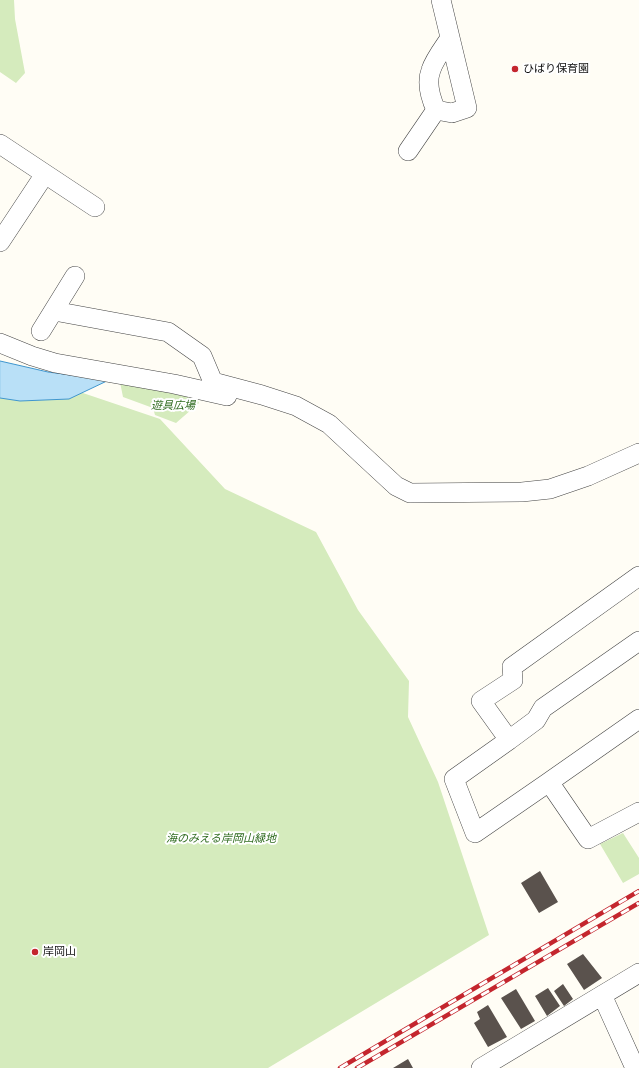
<!DOCTYPE html>
<html>
<head>
<meta charset="utf-8">
<style>
  body { margin:0 }
  canvas { display:block; background:#fffdf5 }
</style>
</head>
<body>
<canvas width="639" height="1068"></canvas>
<script>
const ctx = document.querySelector('canvas').getContext('2d');
ctx.lineJoin = 'round';
function fillPath(path, color) {
  ctx.fillStyle = color;
  ctx.fill(path, 'evenodd');
}
function strokePath(path, color, width, dash) {
  ctx.strokeStyle = color;
  ctx.lineWidth = width;
  ctx.lineCap = dash ? 'butt' : 'round';
  ctx.setLineDash(dash || []);
  ctx.stroke(path);
}
function label(font, color, halo, rows, align = 'center') {
  ctx.font = font + ' "Libre Baskerville","Noto Sans JP",serif';
  ctx.lineWidth = 4;
  ctx.setLineDash([]);
  ctx.textBaseline = 'middle';
  ctx.strokeStyle = halo;
  ctx.fillStyle = color;
  for (const [text, x, y, turn = 0] of rows) {
    ctx.save();
    ctx.translate(x, y);
    ctx.rotate((+turn || 0) * Math.PI / 180);
    ctx.textAlign = isNaN(turn) ? turn : align;
    if (halo) ctx.strokeText(text, 0, 0);
    ctx.fillText(text, 0, 0);
    ctx.restore();
  }
}
const green = new Path2D(`
  M 0,0 L 14,0 L 15,19 L 25,73 L 16,83 L 0,72 Z
  M 0,365 L 160,419 L 225,489 L 316,532 L 358,610 L 409,681 L 408,717 L 438,782 L 489,935 L 268,1068 L 0,1068 Z
  M 120,382 L 194,394 L 199,403 L 176,423 L 155,415 L 153,408 L 123,397 Z
  M 623,833 L 639,858 L 639,874 L 623,883 L 600,844 Z`);
const water = new Path2D(`
  M 0,361 L 48,372 L 109,380 L 69,399 L 20,401 L 0,398 Z`);
const building = new Path2D(`
  M 540,871 L 558,902 L 539,913 L 521,883 Z
  M 583,954 L 602,978 L 584,990 L 567,964 Z
  M 563,984 L 573,999 L 564,1006 L 554,991 Z
  M 548,988 L 560,1006 L 547,1016 L 535,996 Z
  M 516,989 L 535,1021 L 521,1029 L 501,998 Z
  M 488,1005 L 507,1037 L 488,1047 L 474,1023 L 480,1019 L 477,1012 Z
  M 408,1059 L 413,1068 L 393,1068 Z`);
const minor = new Path2D(`
  M 441,0 L 467,108 L 452,113 L 436,110 C 431,99 426,83 431,70 C 434,60 444,47 450,38
  M 0,144 L 95,207
  M 408,151 L 436,110
  M 0,242 L 45,174
  M 54,311 L 168,332 L 202,356 L 213,382 L 262,395 L 296,406 L 329,424 L 396,486 L 410,493 L 522,492 L 550,489 L 588,476 L 639,453
  M 41,331 L 75,276
  M 0,343 L 32,356 L 55,363 L 174,384 L 227,396
  M 639,719 L 549,782 L 588,839 L 639,812
  M 509,740 L 536,720 L 543,708 L 639,641
  M 549,782 L 475,833 L 454,779 L 509,740 L 481,701 L 513,680 L 512,667 L 639,576
  M 602,995 L 635,1068
  M 481,1068 L 639,973`);
const rail = new Path2D(`
  M 340,1068 L 639,891
  M 357,1068 L 639,903`);
const markers = [
  [515,69,4,"#c4262e"],
  [35,952,4,"#c4262e"]
];
const poiNames = [
  ["ひばり保育園",523,69],
  ["岸岡山",43,952]
];
const parkNames = [
  ["遊具広場",173,406],
  ["海のみえる岸岡山緑地",221,839]
];
fillPath(green, '#d5ebbd');
fillPath(water, '#b9e0f7');
strokePath(water, '#3f96cf', 1);
fillPath(building, '#5a524d');
strokePath(minor, '#444', 20);
strokePath(minor, '#fff', 19);
strokePath(rail, '#c4262e', 4.5);
strokePath(rail, '#fff', 3, [9]);
for (const [x, y, r, color] of markers) {
  const dot = new Path2D();
  dot.arc(x, y, r, 0, 2 * Math.PI);
  ctx.fillStyle = color;
  ctx.fill(dot);
  strokePath(dot, '#fff', 1.5);
}
label('11px', '#111', '#fff', poiNames, 'left');
label('italic 11px', '#2f6b1f', '#fff', parkNames);
</script>
</body>
</html>
